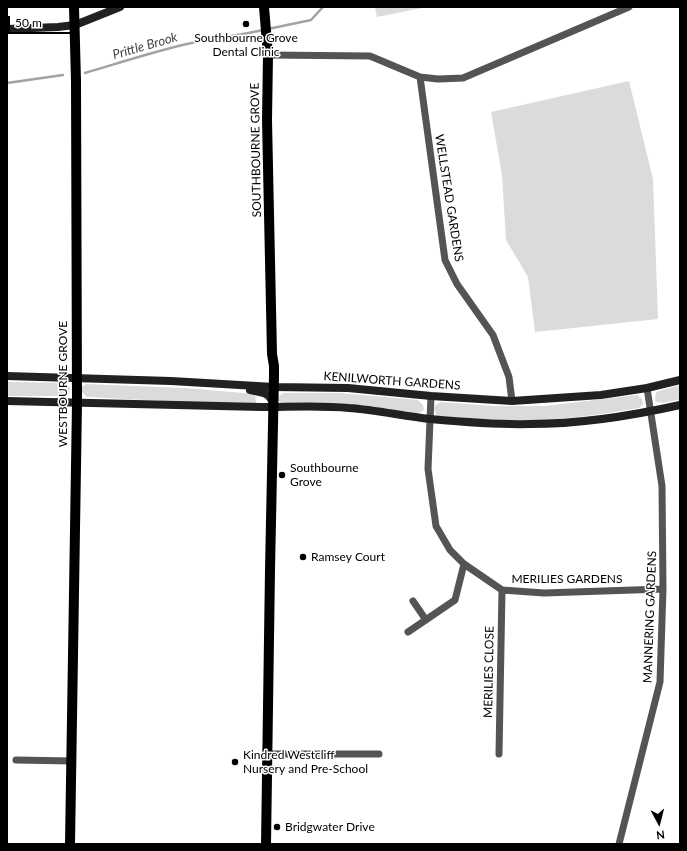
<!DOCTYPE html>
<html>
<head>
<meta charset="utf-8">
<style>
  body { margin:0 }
  #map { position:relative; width:687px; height:851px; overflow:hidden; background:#fff; font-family:Lato,sans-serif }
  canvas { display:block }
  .frame { position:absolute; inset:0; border:8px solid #000; pointer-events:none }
  .north { position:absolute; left:639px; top:803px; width:40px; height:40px; -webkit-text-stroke:3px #fff; paint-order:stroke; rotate:173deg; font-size:11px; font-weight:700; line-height:16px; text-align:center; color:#000 }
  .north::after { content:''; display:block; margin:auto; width:14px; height:18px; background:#000; clip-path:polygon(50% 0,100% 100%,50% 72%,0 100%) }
  .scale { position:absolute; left:8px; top:16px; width:66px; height:18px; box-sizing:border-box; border:2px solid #000; border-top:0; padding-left:5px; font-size:12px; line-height:14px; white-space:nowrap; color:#000; -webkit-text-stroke:3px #fff; paint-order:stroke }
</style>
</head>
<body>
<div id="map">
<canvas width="687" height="851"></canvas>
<div class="frame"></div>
<div class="north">N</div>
<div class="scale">50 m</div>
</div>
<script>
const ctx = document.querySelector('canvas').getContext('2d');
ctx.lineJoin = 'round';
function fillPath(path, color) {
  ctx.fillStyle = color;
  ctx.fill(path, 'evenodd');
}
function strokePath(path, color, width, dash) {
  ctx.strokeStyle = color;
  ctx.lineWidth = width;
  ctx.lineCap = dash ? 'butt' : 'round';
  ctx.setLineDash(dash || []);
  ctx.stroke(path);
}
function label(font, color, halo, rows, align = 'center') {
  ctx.font = font + ' Lato,sans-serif';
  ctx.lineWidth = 3;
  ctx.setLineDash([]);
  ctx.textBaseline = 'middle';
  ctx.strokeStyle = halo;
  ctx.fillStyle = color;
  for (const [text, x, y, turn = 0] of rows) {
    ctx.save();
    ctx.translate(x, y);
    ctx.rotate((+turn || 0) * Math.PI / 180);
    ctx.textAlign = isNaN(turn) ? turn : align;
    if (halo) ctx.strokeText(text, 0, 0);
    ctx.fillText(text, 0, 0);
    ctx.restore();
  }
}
const green = new Path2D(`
  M 375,7 L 427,7 L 377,17 Z
  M 629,81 L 653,179 L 658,319 L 535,332 L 528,277 L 506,240 L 502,175 L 491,112 Z
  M 7,382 L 66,383 L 70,388 L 69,394 L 59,396 L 7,396 Z
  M 86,384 L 184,388 L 255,394 L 256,403 L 183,402 L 87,397 L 81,391 L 81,387 Z
  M 680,385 L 680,399 C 672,401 663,405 655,401 L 656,392 Z
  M 283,393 L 340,393 L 418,400 L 423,405 L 424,410 L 419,413 L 347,405 L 281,403 L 278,400 L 280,395 Z
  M 637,395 L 642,399 L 643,404 L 639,408 C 608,413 576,418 545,420 C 509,422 473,418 437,416 C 433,409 433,405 441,402 L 494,406 L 545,406 Z`);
const stream = new Path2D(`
  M 268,29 L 311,20 L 323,7
  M 85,73 C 119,63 152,52 187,44 C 212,38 237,36 263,30
  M 7,83 L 63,75`);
const street = new Path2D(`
  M 268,55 L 370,56 L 420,77 L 438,79 L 463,78 L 629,7
  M 420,77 L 445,260 L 457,284 L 493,335 L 509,377 L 512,401
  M 431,396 L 428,469 L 436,526 L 450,550 L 464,564 L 502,590 L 544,593 L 663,589
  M 413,601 L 426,620
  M 408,632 L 455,600 L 464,564
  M 267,754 L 379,754
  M 499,754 L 502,590
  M 16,760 L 72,761
  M 619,844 L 660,682 L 663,589 L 662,486 L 647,388`);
const secondary = new Path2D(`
  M 7,29 L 58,27 L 75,25 L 120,7
  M 7,376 L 171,381 L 274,387 L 348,388 L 431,396 L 512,401 L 601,395 L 647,388 L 680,380
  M 250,390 C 260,392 270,392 273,404
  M 7,401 L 261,407 C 290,407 320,405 349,408 C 376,410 403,416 430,419 C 463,422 497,425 530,424 C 580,424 631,416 680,405`);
const primary = new Path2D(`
  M 264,7 L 268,55 L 267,120 L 272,354 L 274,366 L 274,376 L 270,570 L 266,844
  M 70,844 L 77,403 L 76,81 L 74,7`);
const markers = [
  [246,24,4,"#000"],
  [282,475,4,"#000"],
  [303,557,4,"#000"],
  [235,762,4,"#000"],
  [277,827,4,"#000"]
];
const poiNames = [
  ["Southbourne Grove",246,38,"center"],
  ["Dental Clinic",246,52,"center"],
  ["Southbourne",290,468],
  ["Grove",290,482],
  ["Ramsey Court",311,557],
  ["Kindred Westcliff",243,755],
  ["Nursery and Pre-School",243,769],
  ["Bridgwater Drive",285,827]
];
const streetNames = [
  ["SOUTHBOURNE GROVE",256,150,-91],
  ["WELLSTEAD GARDENS",449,198,81],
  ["KENILWORTH GARDENS",392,381,4],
  ["WESTBOURNE GROVE",63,384,-90],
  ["MERILIES GARDENS",567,579],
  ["MANNERING GARDENS",650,617,-88],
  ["MERILIES CLOSE",489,672,-89]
];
const waterNames = [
  ["Prittle Brook",145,46,-16]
];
fillPath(green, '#dbdbdb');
strokePath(stream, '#a2a2a2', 2.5);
strokePath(street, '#545454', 7);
strokePath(secondary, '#212121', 8);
strokePath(primary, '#000', 10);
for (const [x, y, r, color] of markers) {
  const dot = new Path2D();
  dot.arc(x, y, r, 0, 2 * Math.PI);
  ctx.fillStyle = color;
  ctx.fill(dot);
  strokePath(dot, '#fff', 1.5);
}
label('12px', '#000', '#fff', poiNames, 'left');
label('12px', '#000', '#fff', streetNames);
label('italic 13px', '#434343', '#fff', waterNames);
</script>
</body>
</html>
